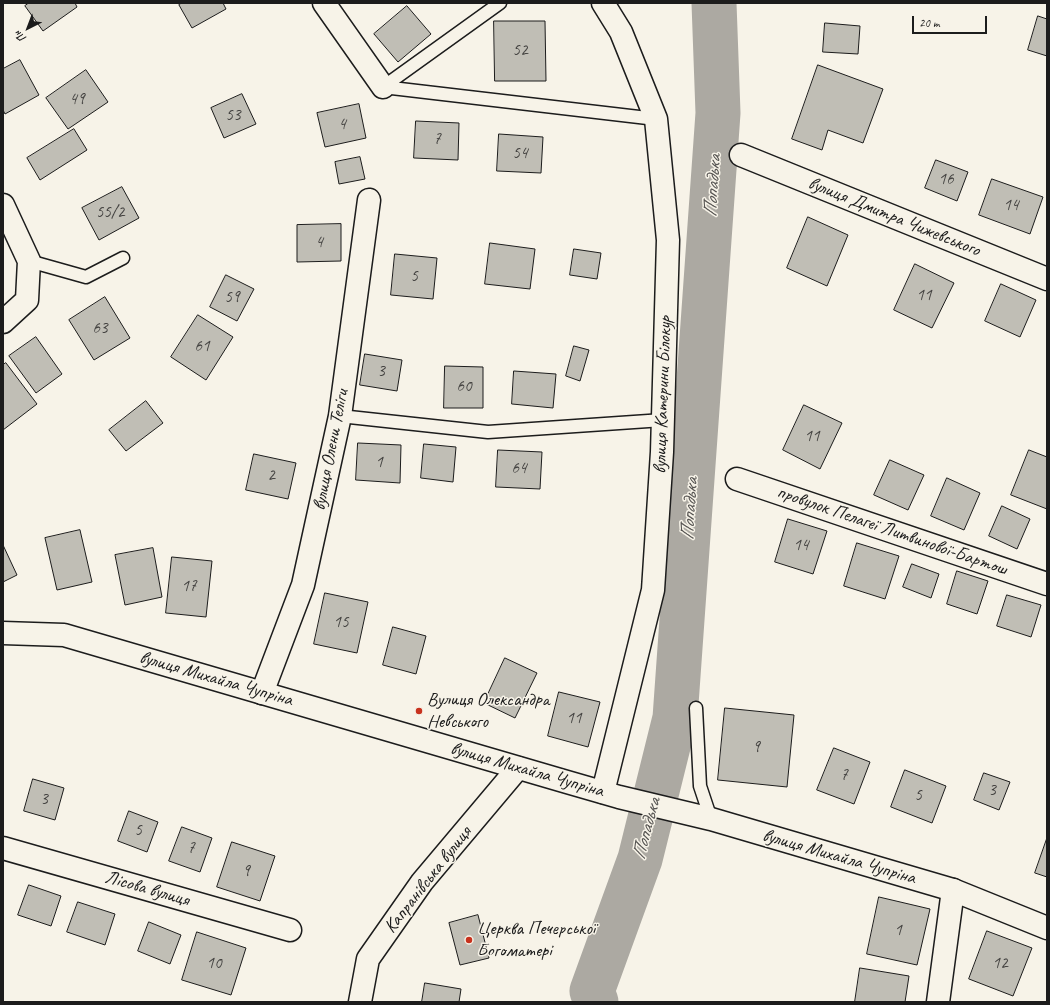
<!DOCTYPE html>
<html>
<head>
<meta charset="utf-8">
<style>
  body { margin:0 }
  #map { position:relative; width:1050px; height:1005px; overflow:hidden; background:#f7f3e8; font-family:Caveat,sans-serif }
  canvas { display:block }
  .frame { position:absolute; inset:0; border:4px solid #1c1c1c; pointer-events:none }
  .north { position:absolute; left:8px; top:8px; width:40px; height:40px; -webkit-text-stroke:3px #f7f3e8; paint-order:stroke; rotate:222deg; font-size:11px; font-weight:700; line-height:16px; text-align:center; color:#1c1c1c }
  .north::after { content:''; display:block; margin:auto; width:14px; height:18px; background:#1c1c1c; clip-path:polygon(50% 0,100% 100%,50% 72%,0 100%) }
  .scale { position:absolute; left:912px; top:16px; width:75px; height:18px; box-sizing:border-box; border:2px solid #1c1c1c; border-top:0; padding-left:5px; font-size:12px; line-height:14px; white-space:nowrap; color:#1c1c1c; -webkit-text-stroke:3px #f7f3e8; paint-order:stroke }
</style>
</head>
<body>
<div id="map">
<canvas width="1050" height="1005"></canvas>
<div class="frame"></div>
<div class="north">Пн</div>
<div class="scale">20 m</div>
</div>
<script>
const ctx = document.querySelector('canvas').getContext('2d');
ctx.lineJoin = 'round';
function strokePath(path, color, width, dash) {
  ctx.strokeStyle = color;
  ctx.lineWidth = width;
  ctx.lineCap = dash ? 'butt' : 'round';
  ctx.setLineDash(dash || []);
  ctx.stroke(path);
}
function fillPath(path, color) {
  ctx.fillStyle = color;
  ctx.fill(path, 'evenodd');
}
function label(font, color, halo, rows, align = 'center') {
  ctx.font = font + ' Caveat,sans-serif';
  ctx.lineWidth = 3;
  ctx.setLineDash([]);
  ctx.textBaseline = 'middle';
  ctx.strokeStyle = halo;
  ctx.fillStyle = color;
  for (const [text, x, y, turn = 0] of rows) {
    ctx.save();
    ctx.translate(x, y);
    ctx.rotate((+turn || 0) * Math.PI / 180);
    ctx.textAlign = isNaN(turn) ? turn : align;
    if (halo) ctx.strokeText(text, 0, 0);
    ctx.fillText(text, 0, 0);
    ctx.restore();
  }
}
const river = new Path2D(`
  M 596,1002 L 592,991 L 640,859 L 675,718 L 718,113 L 714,3`);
const building = new Path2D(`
  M 29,3 L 75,3 L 77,7 L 43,31 L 25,6 Z
  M 182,3 L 223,3 L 226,9 L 192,28 L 179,5 Z
  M 407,6 L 431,34 L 398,62 L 374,34 Z
  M 1038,16 L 1047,19 L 1047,56 L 1028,50 Z
  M 494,21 L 545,21 L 546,81 L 495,81 Z
  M 825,23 L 860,26 L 858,54 L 823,52 Z
  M 20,60 L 39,95 L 5,114 L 3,110 L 3,69 Z
  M 818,65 L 883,89 L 863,143 L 828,130 L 822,150 L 792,139 Z
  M 86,70 L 108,102 L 68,129 L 46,98 Z
  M 242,94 L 256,124 L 224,138 L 211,108 Z
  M 359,104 L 366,138 L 325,147 L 317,113 Z
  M 416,121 L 459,123 L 458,160 L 414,158 Z
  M 74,129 L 87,150 L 40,180 L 27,158 Z
  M 499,134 L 543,137 L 541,173 L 497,171 Z
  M 360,157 L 365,179 L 339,184 L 335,162 Z
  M 936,160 L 968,172 L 957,201 L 925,188 Z
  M 992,179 L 1043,197 L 1030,234 L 979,215 Z
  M 122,187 L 139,218 L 99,240 L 82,208 Z
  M 808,217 L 848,235 L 827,286 L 787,268 Z
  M 341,224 L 341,261 L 297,262 L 297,225 Z
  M 490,243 L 535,249 L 530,289 L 485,284 Z
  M 574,249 L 601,253 L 597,279 L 570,275 Z
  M 395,254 L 437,258 L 433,299 L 391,295 Z
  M 915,264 L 954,283 L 932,328 L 894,310 Z
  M 226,275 L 254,289 L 237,321 L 210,307 Z
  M 1001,284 L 1036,300 L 1020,337 L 985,321 Z
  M 105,297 L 130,338 L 94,360 L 69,320 Z
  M 198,315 L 233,337 L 206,380 L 171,357 Z
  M 36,337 L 62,374 L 36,393 L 9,356 Z
  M 574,346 L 589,350 L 580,381 L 566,376 Z
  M 365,354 L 402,360 L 397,391 L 360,385 Z
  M 6,363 L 37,404 L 3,430 L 3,365 Z
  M 445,366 L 483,367 L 483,408 L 444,408 Z
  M 514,371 L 556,374 L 553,408 L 512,404 Z
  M 146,401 L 163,423 L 126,451 L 109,430 Z
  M 804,405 L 842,423 L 820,469 L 783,450 Z
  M 358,443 L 401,445 L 400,483 L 356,480 Z
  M 424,444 L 456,447 L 453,482 L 421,478 Z
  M 498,450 L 542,452 L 540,489 L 496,487 Z
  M 1029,450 L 1047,457 L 1047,509 L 1011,495 Z
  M 254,454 L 296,463 L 288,499 L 246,490 Z
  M 890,460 L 924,475 L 908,510 L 874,495 Z
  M 947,478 L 980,493 L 964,530 L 931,516 Z
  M 1002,506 L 1030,519 L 1017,549 L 989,536 Z
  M 788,519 L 827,531 L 813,574 L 775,562 Z
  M 80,530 L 92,582 L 57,590 L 45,538 Z
  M 857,543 L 899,556 L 885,599 L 844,586 Z
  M 3,545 L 17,575 L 3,582 Z
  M 153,548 L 162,597 L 125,605 L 115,555 Z
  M 172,557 L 212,561 L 206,617 L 166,613 Z
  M 912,564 L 939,574 L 931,598 L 903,587 Z
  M 957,571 L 988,581 L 977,614 L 947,604 Z
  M 325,593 L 368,602 L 357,653 L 314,644 Z
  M 1007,595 L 1041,605 L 1031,637 L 997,626 Z
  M 393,627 L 426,636 L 416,674 L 383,665 Z
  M 505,658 L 537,673 L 515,718 L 484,703 Z
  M 559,692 L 600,702 L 588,747 L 548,736 Z
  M 725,708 L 794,715 L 787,787 L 718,780 Z
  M 834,748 L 870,762 L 854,804 L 817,790 Z
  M 905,770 L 946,786 L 932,823 L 891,807 Z
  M 984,773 L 1010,782 L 999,810 L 974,800 Z
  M 33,779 L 64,788 L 55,820 L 24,811 Z
  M 129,811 L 158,822 L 147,852 L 118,841 Z
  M 182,827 L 212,838 L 200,872 L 169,861 Z
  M 1047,838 L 1047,877 L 1035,873 Z
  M 232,842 L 275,856 L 260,901 L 217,887 Z
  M 29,885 L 61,896 L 51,926 L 18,915 Z
  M 879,897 L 930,909 L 917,965 L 867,954 Z
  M 78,902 L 115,914 L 105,945 L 67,932 Z
  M 478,915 L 489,958 L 460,965 L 449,923 Z
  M 149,922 L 181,935 L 170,964 L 138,951 Z
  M 987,931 L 1032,948 L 1013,996 L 969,979 Z
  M 197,932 L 246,948 L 231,995 L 182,980 Z
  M 860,968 L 909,976 L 905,1002 L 855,1002 Z
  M 425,983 L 461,989 L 459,1002 L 422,1002 Z`);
const lane = new Path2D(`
  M 383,87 L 656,119
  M 383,87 L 500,3
  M 29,261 L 86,277 L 123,258
  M 340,416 L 488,432 L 663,420
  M 696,708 L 700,786 L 711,819`);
const street = new Path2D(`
  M 324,3 L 383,87
  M 603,3 L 621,32 L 656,119 L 668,240 L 662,452 L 653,590 L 603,792
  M 741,155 L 1047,279
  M 3,205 L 29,261 L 27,300 L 3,322
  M 737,479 L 1047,584
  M 262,693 L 303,585 L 340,416 L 369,200
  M 3,848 L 290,930
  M 360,1002 L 368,959 L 422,882 L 518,768
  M 938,1002 L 953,890`);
const secondary = new Path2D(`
  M 3,633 L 64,635 L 567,782 L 619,797 L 711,819 L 953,890 L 1047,928`);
const markers = [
  [419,711,4,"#c8321e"],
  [469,940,4,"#c8321e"]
];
const numberNames = [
  ["52",520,51],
  ["49",77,100],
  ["53",233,116],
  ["4",342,125],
  ["7",437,140],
  ["54",520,154],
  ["16",946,180],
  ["14",1011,206],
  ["55/2",110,213],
  ["4",319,243],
  ["5",414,277],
  ["11",924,296],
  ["59",232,298],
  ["63",100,329],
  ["61",202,347],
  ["3",381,372],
  ["60",464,387],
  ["11",812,437],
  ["1",379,463],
  ["64",519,469],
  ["2",271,476],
  ["14",801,546],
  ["17",189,587],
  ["15",341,623],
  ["11",574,719],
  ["9",756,748],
  ["7",844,776],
  ["3",992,791],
  ["5",918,796],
  ["3",44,800],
  ["5",138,831],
  ["7",191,849],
  ["9",246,872],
  ["1",898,931],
  ["10",214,964],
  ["12",1000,964]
];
const streetNames = [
  ["вулиця Дмитра Чижевського",894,217,22],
  ["вулиця Катерини Білокур",663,395,-88],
  ["вулиця Олени Теліги",331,450,-79],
  ["провулок Пелагеї Литвинової-Бартош",892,531,19],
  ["вулиця Михайла Чупріна",216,679,16],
  ["вулиця Михайла Чупріна",527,770,16],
  ["вулиця Михайла Чупріна",839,857,16],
  ["Капранівська вулиця",428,880,-52],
  ["Лісова вулиця",147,889,16]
];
const poiNames = [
  ["Вулиця Олександра",427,700],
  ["Невського",427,722],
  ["Церква Печерської",477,929],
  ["Богоматері",477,951]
];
const waterNames = [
  ["Попадька",713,186,-86],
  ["Попадька",690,509,-86],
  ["Попадька",647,829,-75]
];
strokePath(river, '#aca9a2', 45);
fillPath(building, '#c0beb5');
strokePath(building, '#1c1c1c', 1);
strokePath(lane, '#1c1c1c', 15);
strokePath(street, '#1c1c1c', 25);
strokePath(secondary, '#1c1c1c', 25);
strokePath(lane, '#f7f3e8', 12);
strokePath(street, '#f7f3e8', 22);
strokePath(secondary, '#f7f3e8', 22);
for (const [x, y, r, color] of markers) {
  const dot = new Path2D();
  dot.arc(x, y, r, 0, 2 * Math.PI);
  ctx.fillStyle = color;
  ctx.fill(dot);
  strokePath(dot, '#f7f3e8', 1.5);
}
label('17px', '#454442', null, numberNames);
label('19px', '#1c1c1c', '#f7f3e8', streetNames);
label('19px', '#1c1c1c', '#f7f3e8', poiNames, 'left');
label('italic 20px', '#565452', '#f7f3e8', waterNames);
</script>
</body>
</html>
